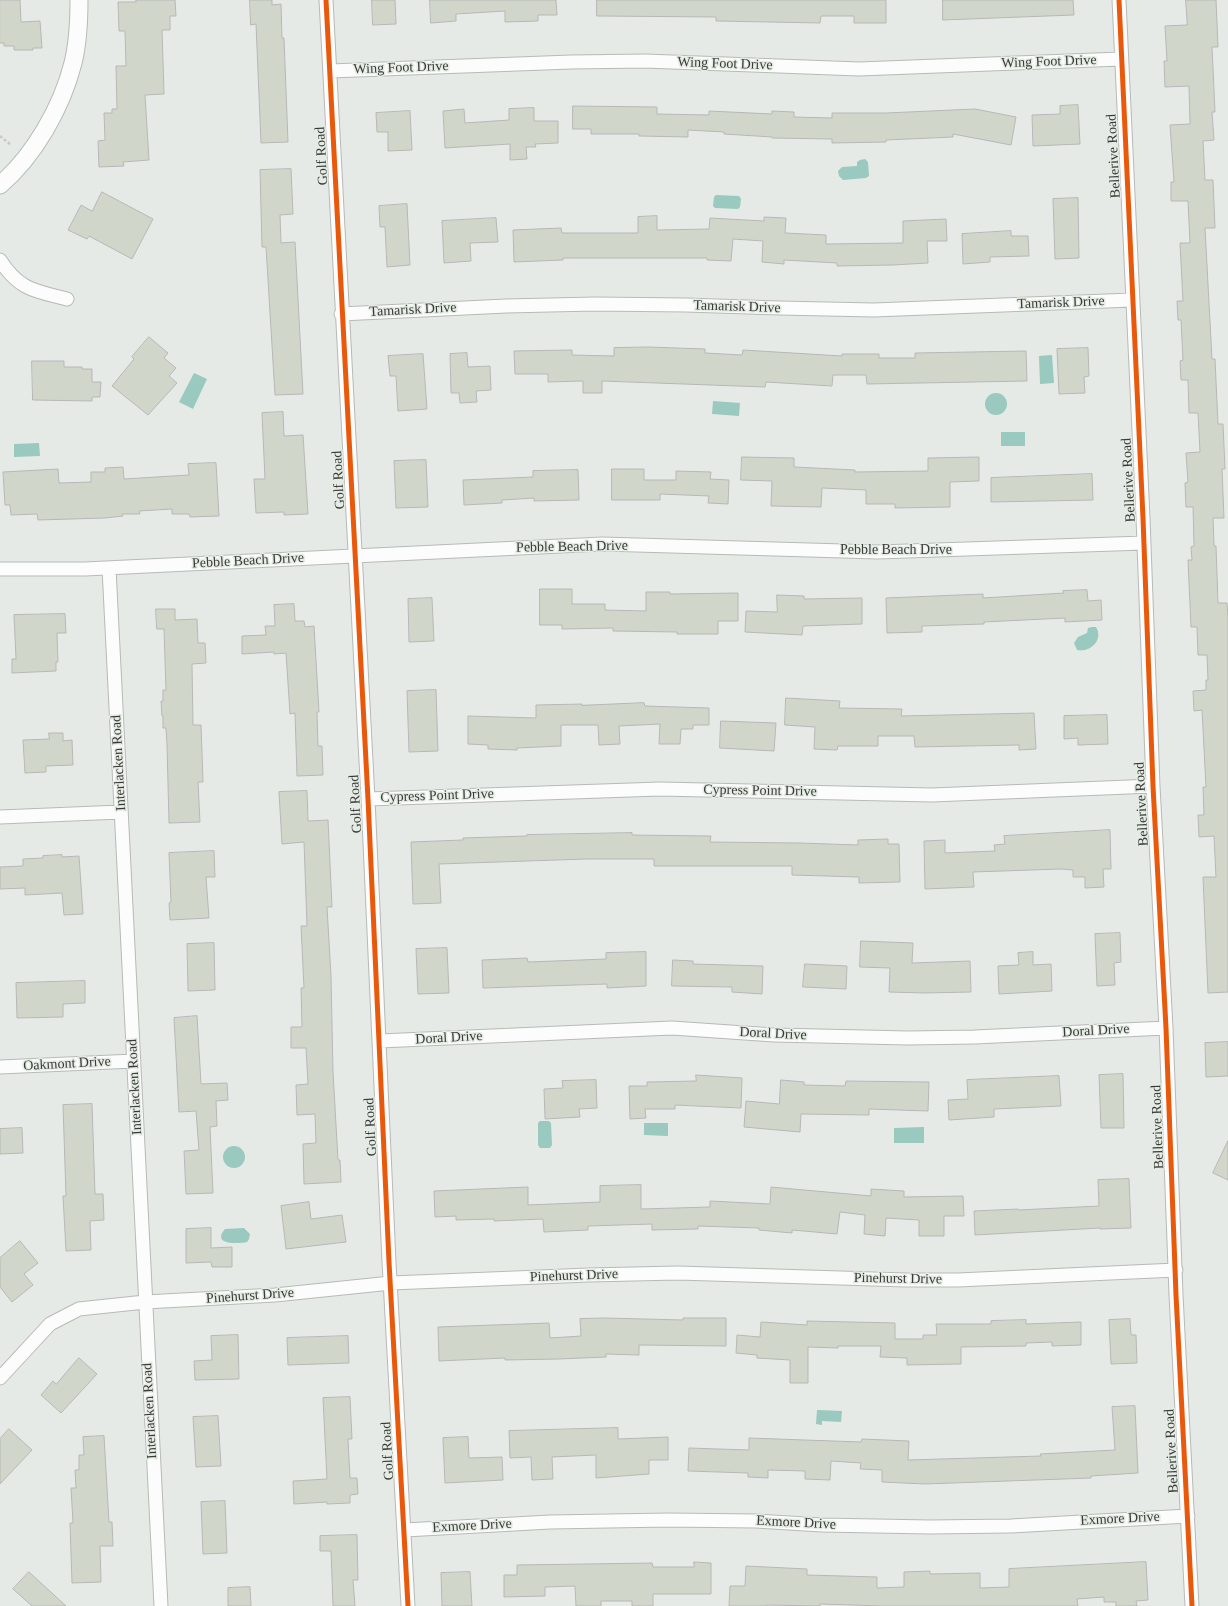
<!DOCTYPE html>
<html>
<head>
<meta charset="utf-8">
<style>
  body { margin:0 }
  canvas { display:block; background:#e6eae6 }
</style>
</head>
<body>
<canvas width="1228" height="1606"></canvas>
<script>
const ctx = document.querySelector('canvas').getContext('2d');
ctx.lineJoin = 'round';
function fillPath(path, color) {
  ctx.fillStyle = color;
  ctx.fill(path, 'evenodd');
}
function strokePath(path, color, width, dash) {
  ctx.strokeStyle = color;
  ctx.lineWidth = width;
  ctx.lineCap = dash ? 'butt' : 'round';
  ctx.setLineDash(dash || []);
  ctx.stroke(path);
}
function label(font, color, halo, rows, align = 'center') {
  ctx.font = font + ' Georgia,serif';
  ctx.lineWidth = 3;
  ctx.setLineDash([]);
  ctx.textBaseline = 'middle';
  ctx.strokeStyle = halo;
  ctx.fillStyle = color;
  for (const [text, x, y, turn = 0] of rows) {
    ctx.save();
    ctx.translate(x, y);
    ctx.rotate((+turn || 0) * Math.PI / 180);
    ctx.textAlign = isNaN(turn) ? turn : align;
    if (halo) ctx.strokeText(text, 0, 0);
    ctx.fillText(text, 0, 0);
    ctx.restore();
  }
}
const water = new Path2D(`
  M 865,159 L 868,162 L 869,176 L 866,178 L 843,180 L 839,176 L 838,171 L 842,167 L 857,166 L 857,162 L 860,160 Z
  M 716,195 L 739,196 L 741,199 L 740,207 L 738,209 L 715,208 L 713,206 L 714,197 Z
  M 1052,355 L 1054,383 L 1040,384 L 1039,356 Z
  M 194,373 L 207,379 L 193,409 L 179,402 Z
  M985 404a11 11 0 1 1 22 0a11 11 0 1 1-22 0Z
  M 713,401 L 740,403 L 739,416 L 712,414 Z
  M 1001,432 L 1025,432 L 1025,446 L 1001,446 Z
  M 39,443 L 40,456 L 14,457 L 14,444 Z
  M 1092,627 L 1096,627 C 1104,640 1090,653 1077,650 L 1074,643 L 1078,637 L 1087,633 L 1088,628 Z
  M 540,1121 L 549,1121 L 551,1123 L 552,1145 L 550,1148 L 540,1148 L 538,1145 L 538,1123 Z
  M 644,1123 L 668,1123 L 668,1136 L 644,1135 Z
  M 924,1127 L 924,1143 L 894,1143 L 894,1128 Z
  M223 1157a11 11 0 1 1 22 0a11 11 0 1 1-22 0Z
  M 244,1228 L 250,1234 L 249,1239 L 247,1242 C 238,1244 211,1245 225,1229 Z
  M 817,1410 L 842,1411 L 841,1422 L 822,1421 L 822,1425 L 816,1424 Z`);
const building = new Path2D(`
  M 0,0 L 20,0 L 21,22 L 40,21 L 42,48 L 33,48 L 33,50 L 14,50 L 14,46 L 4,46 L 4,43 L 0,43 Z
  M 136,0 L 175,0 L 176,16 L 170,16 L 170,30 L 162,30 L 164,94 L 145,95 L 149,160 L 123,162 L 124,166 L 99,167 L 98,141 L 105,140 L 104,113 L 112,113 L 112,109 L 117,109 L 116,66 L 126,66 L 125,31 L 119,31 L 118,2 L 136,2 Z
  M 250,0 L 272,0 L 272,5 L 281,4 L 282,38 L 284,38 L 288,142 L 261,143 L 256,24 L 251,25 Z
  M 372,0 L 395,0 L 396,24 L 373,25 Z
  M 430,0 L 556,0 L 557,15 L 538,15 L 538,21 L 505,22 L 505,11 L 456,14 L 456,21 L 431,23 Z
  M 597,0 L 886,0 L 886,23 L 854,23 L 854,16 L 821,16 L 820,23 L 716,21 L 716,17 L 597,16 Z
  M 943,0 L 1073,0 L 1074,15 L 943,20 Z
  M 1186,0 L 1216,0 L 1218,47 L 1212,47 L 1215,112 L 1212,112 L 1214,140 L 1203,141 L 1205,180 L 1213,180 L 1215,228 L 1205,228 L 1212,359 L 1215,359 L 1218,424 L 1223,424 L 1225,469 L 1222,469 L 1224,518 L 1213,518 L 1214,546 L 1216,546 L 1218,603 L 1227,603 L 1228,617 L 1228,992 L 1208,993 L 1203,877 L 1216,877 L 1214,836 L 1199,837 L 1198,815 L 1204,815 L 1203,787 L 1206,787 L 1202,710 L 1194,711 L 1193,691 L 1206,690 L 1206,680 L 1208,680 L 1207,655 L 1198,655 L 1197,627 L 1191,627 L 1188,560 L 1192,560 L 1191,547 L 1194,546 L 1193,507 L 1186,507 L 1185,483 L 1188,482 L 1186,453 L 1200,452 L 1198,413 L 1189,413 L 1188,380 L 1181,380 L 1180,361 L 1183,360 L 1181,320 L 1178,320 L 1177,301 L 1183,301 L 1180,243 L 1190,243 L 1188,201 L 1171,201 L 1171,182 L 1174,182 L 1170,125 L 1190,124 L 1189,86 L 1165,87 L 1164,61 L 1167,61 L 1165,26 L 1187,25 Z
  M 1078,105 L 1080,144 L 1033,146 L 1032,115 L 1060,114 L 1060,106 Z
  M 573,106 L 657,107 L 657,114 L 709,115 L 709,111 L 772,114 L 772,111 L 794,112 L 794,117 L 832,118 L 832,113 L 886,113 L 975,109 L 1016,117 L 1011,145 L 953,134 L 953,137 L 886,140 L 886,142 L 832,143 L 832,139 L 772,138 L 772,137 L 724,134 L 724,132 L 688,130 L 688,137 L 639,136 L 639,134 L 591,134 L 591,129 L 573,129 Z
  M 534,108 L 534,121 L 558,121 L 558,143 L 535,144 L 536,147 L 526,147 L 527,159 L 510,160 L 510,144 L 445,148 L 443,111 L 464,109 L 465,123 L 509,120 L 509,109 Z
  M 410,111 L 412,150 L 388,151 L 388,132 L 377,132 L 376,113 Z
  M 291,169 L 293,214 L 280,215 L 281,243 L 295,242 L 303,394 L 275,395 L 266,247 L 262,247 L 260,170 Z
  M 102,192 L 153,219 L 132,259 L 89,236 L 87,239 L 68,230 L 81,205 L 92,211 Z
  M 1078,198 L 1079,258 L 1055,259 L 1053,199 Z
  M 407,204 L 410,265 L 387,267 L 385,227 L 380,227 L 379,206 Z
  M 657,216 L 657,230 L 709,229 L 710,218 L 764,221 L 764,217 L 786,218 L 785,233 L 826,235 L 826,244 L 903,243 L 903,221 L 946,219 L 947,241 L 927,241 L 928,263 L 893,265 L 837,266 L 837,263 L 784,260 L 784,264 L 762,262 L 763,241 L 733,239 L 731,261 L 707,260 L 707,258 L 563,258 L 563,260 L 514,262 L 513,230 L 561,228 L 562,233 L 638,233 L 638,217 Z
  M 496,218 L 498,242 L 470,243 L 471,261 L 444,263 L 442,221 Z
  M 1011,231 L 1011,236 L 1028,236 L 1029,256 L 990,257 L 990,262 L 963,264 L 962,234 Z
  M 149,337 L 168,353 L 164,358 L 176,368 L 169,376 L 177,383 L 148,415 L 112,386 L 134,359 L 132,357 Z
  M 649,347 L 705,349 L 705,353 L 742,355 L 743,350 L 842,356 L 842,354 L 879,354 L 879,358 L 915,358 L 915,353 L 1026,351 L 1027,381 L 867,384 L 866,375 L 833,375 L 832,386 L 766,382 L 765,387 L 602,381 L 602,393 L 583,393 L 583,381 L 548,382 L 548,374 L 515,374 L 514,351 L 572,350 L 572,355 L 614,356 L 614,348 Z
  M 1088,348 L 1089,376 L 1084,377 L 1085,393 L 1059,394 L 1057,349 Z
  M 467,353 L 468,367 L 490,366 L 491,390 L 476,391 L 477,402 L 460,403 L 459,393 L 451,393 L 450,354 Z
  M 423,354 L 427,409 L 398,411 L 396,376 L 390,376 L 388,356 Z
  M 32,361 L 64,361 L 64,367 L 82,367 L 82,369 L 92,369 L 92,382 L 101,382 L 100,397 L 92,397 L 92,401 L 33,400 Z
  M 283,412 L 284,436 L 303,435 L 308,514 L 284,515 L 284,512 L 256,513 L 254,479 L 265,479 L 262,413 Z
  M 742,457 L 794,458 L 794,467 L 855,470 L 855,472 L 928,471 L 928,458 L 979,457 L 979,481 L 950,482 L 950,507 L 895,508 L 895,504 L 866,504 L 866,490 L 822,488 L 821,507 L 771,506 L 772,481 L 741,480 Z
  M 426,460 L 428,507 L 396,508 L 394,461 Z
  M 216,463 L 219,516 L 190,517 L 189,514 L 172,514 L 172,509 L 139,511 L 140,514 L 122,514 L 123,516 L 105,518 L 38,520 L 37,514 L 11,515 L 10,505 L 5,505 L 3,472 L 58,469 L 59,483 L 91,482 L 91,472 L 105,472 L 105,468 L 123,467 L 124,479 L 189,475 L 188,464 Z
  M 612,469 L 644,469 L 644,480 L 676,480 L 676,471 L 711,472 L 710,479 L 729,480 L 728,504 L 708,503 L 709,496 L 660,494 L 660,500 L 612,500 Z
  M 578,470 L 579,500 L 534,501 L 534,498 L 502,500 L 502,503 L 464,505 L 463,480 L 533,477 L 533,471 Z
  M 1092,474 L 1093,500 L 991,502 L 991,478 Z
  M 540,589 L 572,589 L 572,604 L 605,604 L 605,610 L 646,611 L 646,592 L 670,592 L 670,594 L 738,593 L 738,621 L 718,621 L 718,634 L 677,634 L 677,632 L 613,631 L 613,628 L 562,629 L 562,625 L 540,625 Z
  M 1087,590 L 1088,601 L 1101,600 L 1102,620 L 1065,622 L 1065,618 L 984,622 L 984,624 L 922,626 L 922,632 L 887,633 L 886,598 L 983,594 L 983,598 L 1064,593 L 1063,591 Z
  M 777,595 L 804,596 L 804,599 L 862,598 L 862,624 L 803,626 L 802,635 L 745,632 L 746,611 L 777,612 Z
  M 432,598 L 434,641 L 409,642 L 408,599 Z
  M 294,604 L 295,621 L 304,621 L 305,627 L 314,626 L 319,712 L 317,712 L 318,746 L 322,746 L 323,775 L 297,776 L 295,713 L 290,714 L 286,653 L 274,654 L 274,652 L 242,654 L 242,636 L 266,635 L 265,626 L 275,626 L 274,605 Z
  M 156,609 L 175,609 L 175,620 L 197,619 L 198,643 L 205,643 L 206,663 L 192,664 L 193,725 L 201,725 L 203,782 L 198,782 L 200,822 L 169,823 L 167,745 L 166,728 L 163,728 L 163,716 L 162,716 L 161,701 L 163,701 L 163,690 L 166,690 L 164,629 L 157,629 Z
  M 65,614 L 66,633 L 57,633 L 58,662 L 56,662 L 56,671 L 12,673 L 12,659 L 16,659 L 14,615 Z
  M 436,690 L 438,751 L 409,752 L 407,691 Z
  M 786,698 L 840,701 L 839,708 L 902,709 L 901,716 L 1034,713 L 1036,749 L 1019,750 L 1019,745 L 915,747 L 914,736 L 878,736 L 878,746 L 838,746 L 837,750 L 814,749 L 815,727 L 785,725 Z
  M 644,703 L 645,706 L 709,708 L 709,725 L 693,725 L 693,729 L 681,729 L 680,744 L 659,744 L 660,724 L 619,726 L 620,744 L 599,745 L 598,725 L 561,725 L 561,746 L 517,748 L 517,750 L 488,749 L 488,745 L 468,744 L 468,716 L 536,718 L 536,705 L 582,704 L 582,705 Z
  M 1107,715 L 1108,744 L 1078,745 L 1078,738 L 1064,739 L 1064,716 Z
  M 721,721 L 776,723 L 774,751 L 720,748 Z
  M 49,733 L 63,733 L 63,741 L 72,740 L 73,765 L 46,766 L 46,772 L 25,773 L 23,740 L 49,739 Z
  M 307,791 L 308,821 L 328,820 L 332,907 L 327,907 L 331,976 L 333,1072 L 338,1160 L 340,1160 L 341,1182 L 304,1184 L 303,1144 L 316,1143 L 315,1114 L 297,1115 L 296,1085 L 308,1084 L 306,1048 L 291,1048 L 291,1027 L 302,1027 L 301,988 L 304,988 L 301,926 L 307,926 L 304,842 L 282,844 L 279,792 Z
  M 1110,830 L 1111,869 L 1103,869 L 1104,887 L 1085,888 L 1085,877 L 1073,877 L 1073,870 L 1061,869 L 973,872 L 974,887 L 925,889 L 924,841 L 945,840 L 945,853 L 995,851 L 994,845 L 1005,844 L 1004,836 Z
  M 632,833 L 632,835 L 711,836 L 710,842 L 800,843 L 858,845 L 858,840 L 888,839 L 888,844 L 899,844 L 900,882 L 859,883 L 859,877 L 792,875 L 792,866 L 654,866 L 654,859 L 587,859 L 439,864 L 441,903 L 413,904 L 411,842 L 463,840 L 463,838 L 527,836 L 527,835 Z
  M 214,851 L 215,877 L 206,877 L 209,918 L 170,920 L 169,903 L 171,902 L 169,853 Z
  M 62,855 L 62,857 L 79,856 L 83,914 L 64,915 L 62,893 L 25,895 L 25,888 L 0,889 L 0,867 L 23,866 L 23,859 L 43,858 L 43,856 Z
  M 1120,933 L 1121,962 L 1114,963 L 1115,985 L 1097,986 L 1095,934 Z
  M 861,941 L 913,943 L 912,963 L 970,961 L 971,992 L 925,993 L 889,992 L 890,968 L 860,967 Z
  M 214,943 L 215,990 L 188,991 L 187,944 Z
  M 447,948 L 449,993 L 418,994 L 416,949 Z
  M 646,952 L 646,986 L 607,988 L 607,984 L 483,988 L 482,960 L 527,958 L 528,962 L 606,959 L 606,953 Z
  M 1033,952 L 1033,965 L 1051,964 L 1052,991 L 999,994 L 998,966 L 1019,965 L 1018,953 Z
  M 673,960 L 693,961 L 693,964 L 763,966 L 762,994 L 732,992 L 732,987 L 672,986 Z
  M 805,964 L 847,966 L 846,989 L 803,987 Z
  M 85,981 L 85,1003 L 63,1004 L 63,1017 L 17,1018 L 16,983 Z
  M 197,1016 L 201,1084 L 227,1083 L 228,1100 L 216,1101 L 217,1126 L 210,1127 L 213,1193 L 186,1194 L 184,1151 L 199,1150 L 196,1111 L 179,1112 L 174,1018 Z
  M 1228,1042 L 1228,1076 L 1206,1077 L 1205,1043 Z
  M 1123,1074 L 1124,1128 L 1101,1128 L 1099,1075 Z
  M 696,1075 L 742,1078 L 741,1108 L 675,1105 L 675,1109 L 645,1109 L 646,1118 L 630,1119 L 629,1086 L 647,1086 L 647,1082 L 696,1081 Z
  M 1059,1076 L 1061,1106 L 994,1109 L 994,1117 L 949,1120 L 948,1100 L 968,1099 L 967,1080 Z
  M 596,1080 L 597,1108 L 579,1109 L 580,1117 L 545,1119 L 544,1089 L 563,1088 L 562,1081 Z
  M 781,1080 L 804,1082 L 804,1085 L 845,1086 L 846,1081 L 929,1082 L 928,1111 L 869,1109 L 869,1115 L 801,1114 L 800,1132 L 744,1127 L 746,1101 L 779,1104 Z
  M 92,1104 L 95,1194 L 103,1194 L 104,1220 L 90,1221 L 91,1250 L 66,1251 L 63,1196 L 66,1196 L 63,1105 Z
  M 22,1128 L 23,1153 L 0,1154 L 0,1129 Z
  M 1228,1141 L 1228,1180 L 1213,1173 Z
  M 1129,1179 L 1131,1228 L 1100,1229 L 1100,1228 L 975,1235 L 974,1211 L 1018,1209 L 1018,1210 L 1099,1206 L 1098,1180 Z
  M 641,1185 L 641,1209 L 710,1207 L 710,1201 L 770,1204 L 771,1187 L 871,1196 L 871,1189 L 904,1191 L 904,1197 L 963,1196 L 964,1216 L 944,1216 L 944,1236 L 919,1236 L 919,1220 L 886,1218 L 885,1236 L 864,1234 L 865,1215 L 840,1212 L 837,1234 L 792,1230 L 792,1233 L 759,1230 L 759,1228 L 698,1226 L 698,1229 L 652,1230 L 652,1224 L 588,1226 L 588,1230 L 544,1232 L 543,1219 L 494,1221 L 494,1219 L 456,1220 L 456,1216 L 435,1217 L 434,1191 L 528,1187 L 528,1205 L 600,1202 L 600,1186 Z
  M 309,1202 L 311,1219 L 342,1215 L 346,1242 L 286,1249 L 281,1206 Z
  M 211,1228 L 211,1248 L 232,1247 L 232,1267 L 212,1267 L 211,1262 L 186,1263 L 186,1229 Z
  M 20,1241 L 38,1263 L 24,1274 L 33,1285 L 12,1302 L 0,1287 L 0,1258 Z
  M 605,1318 L 683,1320 L 683,1318 L 726,1318 L 726,1346 L 639,1345 L 639,1355 L 606,1354 L 606,1357 L 559,1359 L 505,1360 L 505,1358 L 439,1361 L 438,1327 L 549,1323 L 550,1338 L 581,1336 L 580,1319 Z
  M 1130,1319 L 1131,1335 L 1136,1335 L 1137,1363 L 1111,1364 L 1109,1320 Z
  M 1026,1320 L 1026,1324 L 1081,1322 L 1081,1345 L 1052,1346 L 1052,1342 L 1026,1343 L 1026,1346 L 961,1347 L 961,1364 L 907,1365 L 907,1358 L 880,1357 L 881,1346 L 838,1346 L 838,1348 L 808,1347 L 808,1383 L 790,1383 L 790,1360 L 757,1358 L 757,1355 L 736,1353 L 737,1335 L 760,1337 L 761,1322 L 807,1325 L 807,1321 L 895,1323 L 895,1339 L 923,1339 L 923,1335 L 937,1335 L 936,1324 L 991,1324 L 991,1321 Z
  M 238,1335 L 239,1379 L 195,1380 L 194,1361 L 212,1360 L 211,1336 Z
  M 348,1336 L 349,1363 L 288,1365 L 287,1338 Z
  M 79,1358 L 97,1374 L 61,1413 L 41,1395 L 53,1381 L 56,1384 Z
  M 350,1397 L 352,1439 L 348,1439 L 350,1478 L 357,1478 L 358,1494 L 350,1495 L 350,1503 L 327,1504 L 327,1502 L 294,1504 L 293,1481 L 327,1479 L 323,1398 Z
  M 1135,1406 L 1138,1473 L 1091,1476 L 1091,1478 L 925,1484 L 882,1482 L 882,1470 L 860,1469 L 861,1463 L 831,1461 L 830,1480 L 805,1479 L 805,1471 L 768,1470 L 768,1478 L 748,1477 L 748,1473 L 688,1471 L 689,1448 L 749,1450 L 749,1438 L 861,1442 L 862,1439 L 909,1441 L 908,1460 L 1041,1456 L 1040,1454 L 1115,1450 L 1112,1407 Z
  M 218,1416 L 221,1466 L 196,1467 L 193,1417 Z
  M 618,1428 L 618,1439 L 668,1437 L 668,1460 L 649,1460 L 649,1474 L 596,1478 L 596,1455 L 552,1457 L 553,1479 L 532,1480 L 531,1457 L 510,1458 L 509,1431 Z
  M 9,1429 L 32,1450 L 0,1484 L 0,1439 Z
  M 104,1436 L 109,1522 L 112,1522 L 113,1546 L 100,1546 L 101,1582 L 72,1583 L 70,1523 L 73,1523 L 71,1488 L 76,1488 L 75,1470 L 79,1470 L 79,1455 L 84,1455 L 83,1437 Z
  M 468,1437 L 469,1458 L 502,1457 L 503,1480 L 445,1483 L 443,1438 Z
  M 225,1501 L 227,1553 L 203,1554 L 201,1502 Z
  M 357,1535 L 358,1580 L 353,1580 L 355,1606 L 333,1606 L 331,1551 L 320,1551 L 320,1536 Z
  M 694,1562 L 711,1563 L 711,1594 L 653,1594 L 653,1606 L 632,1606 L 632,1601 L 601,1601 L 601,1606 L 576,1606 L 575,1586 L 545,1587 L 545,1596 L 504,1597 L 504,1575 L 517,1575 L 517,1565 L 652,1563 L 653,1567 L 694,1567 Z
  M 1146,1562 L 1148,1600 L 1136,1601 L 1137,1606 L 1116,1606 L 1116,1602 L 1104,1602 L 1104,1597 L 1077,1599 L 1078,1606 L 883,1606 L 820,1604 L 820,1606 L 767,1605 L 767,1606 L 729,1606 L 730,1586 L 745,1586 L 746,1566 L 807,1569 L 807,1575 L 877,1577 L 877,1588 L 904,1587 L 904,1572 L 930,1571 L 930,1574 L 980,1573 L 980,1588 L 1009,1587 L 1009,1569 Z
  M 29,1572 L 66,1606 L 32,1606 L 13,1589 Z
  M 470,1572 L 472,1606 L 442,1606 L 441,1573 Z
  M 250,1587 L 251,1606 L 228,1606 L 228,1588 Z`);
const path = new Path2D(`
  M 0,136 L 11,145`);
const minor = new Path2D(`
  M 326,0 L 368,799 L 389,1262 L 408,1606
  M 1119,0 L 1143,518 L 1153,786 L 1166,1028 L 1176,1295 L 1192,1606
  M 330,71 L 571,62 L 645,61 L 859,69 L 1121,59
  M 0,260 C 19,290 35,291 67,299
  M 341,314 L 506,306 L 595,304 L 686,305 L 779,308 L 874,310 L 1132,300
  M 109,568 L 161,1606
  M 0,569 L 85,569 L 602,544 L 878,552 L 1144,543
  M 368,799 L 660,789 L 932,795 L 1153,786
  M 0,817 L 121,812
  M 380,1041 L 672,1028 L 774,1035 L 908,1038 L 975,1037 L 1166,1028
  M 0,1067 L 134,1061
  M 0,1378 L 50,1324 L 79,1309 L 145,1302 L 275,1295 L 391,1283 L 589,1275 L 678,1273 L 906,1280 L 958,1280 L 1176,1270
  M 405,1530 L 550,1522 L 669,1520 L 756,1521 L 822,1525 L 930,1527 L 1011,1526 L 1188,1516`);
const tertiary = new Path2D(`
  M 0,185 C 34,156 62,107 73,63 C 78,43 79,21 79,0`);
const cycleway = new Path2D(`
  M 326,0 L 368,799 L 389,1262 L 408,1606
  M 1119,0 L 1143,518 L 1153,786 L 1166,1028 L 1176,1295 L 1192,1606`);
const streetNames = [
  ["Wing Foot Drive",1049,62,-2],
  ["Wing Foot Drive",725,64,2],
  ["Wing Foot Drive",401,68,-2],
  ["Golf Road",322,156,-93],
  ["Bellerive Road",1114,156,-93],
  ["Tamarisk Drive",1061,303,-2],
  ["Tamarisk Drive",737,307,2],
  ["Tamarisk Drive",413,310,-3],
  ["Golf Road",339,480,-93],
  ["Bellerive Road",1129,480,-93],
  ["Pebble Beach Drive",572,547,-1],
  ["Pebble Beach Drive",896,550],
  ["Pebble Beach Drive",248,561,-3],
  ["Interlacken Road",119,763,-93],
  ["Cypress Point Drive",760,791,1],
  ["Cypress Point Drive",437,796,-2],
  ["Golf Road",356,804,-93],
  ["Bellerive Road",1142,804,-93],
  ["Doral Drive",1096,1031,-3],
  ["Doral Drive",773,1034,3],
  ["Doral Drive",449,1038,-3],
  ["Oakmont Drive",67,1064,-3],
  ["Interlacken Road",135,1087,-93],
  ["Golf Road",371,1127,-93],
  ["Bellerive Road",1158,1127,-92],
  ["Pinehurst Drive",574,1276,-2],
  ["Pinehurst Drive",898,1279,1],
  ["Pinehurst Drive",250,1296,-4],
  ["Interlacken Road",150,1411,-93],
  ["Golf Road",388,1451,-93],
  ["Bellerive Road",1172,1451,-93],
  ["Exmore Drive",1120,1519,-3],
  ["Exmore Drive",796,1523,3],
  ["Exmore Drive",472,1526,-3]
];
fillPath(water, '#99c9bf');
fillPath(building, '#d1d6ca');
strokePath(building, '#b7b8b6', 1);
strokePath(minor, '#b7bab7', 15);
strokePath(tertiary, '#b7bab7', 19);
strokePath(path, '#c8c9c8', 2.5, [3, 2]);
strokePath(minor, '#fbfcfb', 13);
strokePath(tertiary, '#fbfcfb', 17);
strokePath(cycleway, '#e8590c', 5);
label('14px', '#383b38', '#e5ece4', streetNames);
</script>
</body>
</html>
